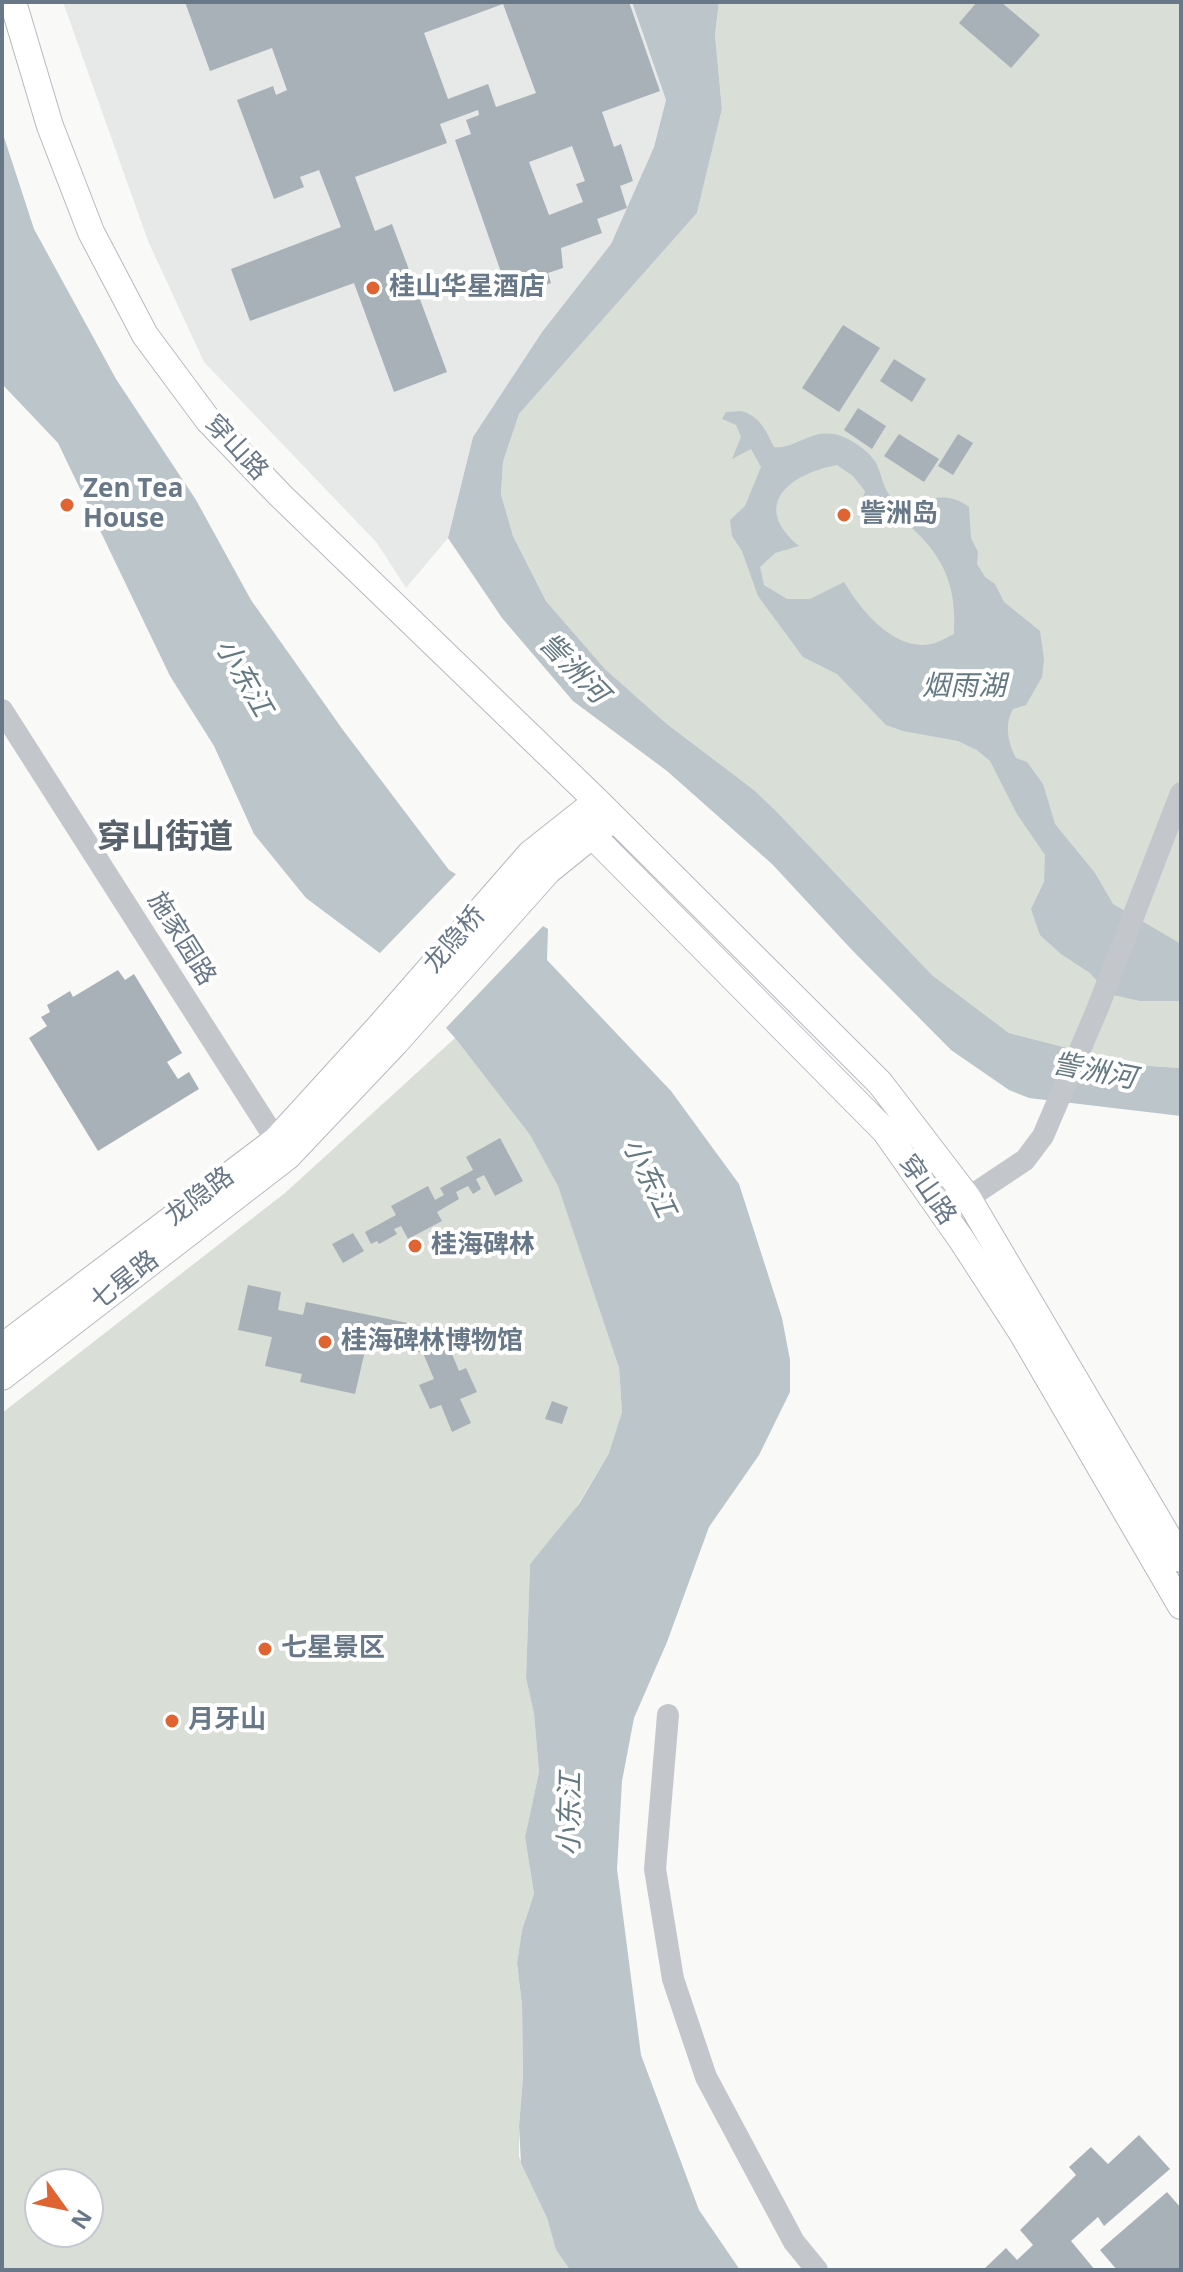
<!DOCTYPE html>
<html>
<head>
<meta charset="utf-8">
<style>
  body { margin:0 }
  #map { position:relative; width:1183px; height:2272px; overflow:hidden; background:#f9f9f7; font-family:"Open Sans",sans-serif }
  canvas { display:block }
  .frame { position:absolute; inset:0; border:4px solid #697888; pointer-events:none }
  .north { position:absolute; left:24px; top:2168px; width:80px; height:80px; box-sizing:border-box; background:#fff; border:2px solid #c3c9cf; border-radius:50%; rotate:123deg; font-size:22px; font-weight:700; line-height:32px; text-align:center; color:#697888 }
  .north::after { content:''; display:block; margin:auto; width:28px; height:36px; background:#e06431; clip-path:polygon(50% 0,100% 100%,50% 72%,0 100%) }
</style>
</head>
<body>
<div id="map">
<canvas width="1183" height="2272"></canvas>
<div class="frame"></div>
<div class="north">N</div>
</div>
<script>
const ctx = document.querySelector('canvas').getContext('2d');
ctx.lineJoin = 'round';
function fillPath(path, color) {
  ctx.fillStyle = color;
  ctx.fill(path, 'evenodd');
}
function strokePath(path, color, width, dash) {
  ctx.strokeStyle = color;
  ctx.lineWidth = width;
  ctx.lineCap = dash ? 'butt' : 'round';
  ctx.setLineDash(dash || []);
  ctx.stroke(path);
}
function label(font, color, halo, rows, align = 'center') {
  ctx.font = font + ' "Open Sans","Noto Sans SC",sans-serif';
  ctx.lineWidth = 8;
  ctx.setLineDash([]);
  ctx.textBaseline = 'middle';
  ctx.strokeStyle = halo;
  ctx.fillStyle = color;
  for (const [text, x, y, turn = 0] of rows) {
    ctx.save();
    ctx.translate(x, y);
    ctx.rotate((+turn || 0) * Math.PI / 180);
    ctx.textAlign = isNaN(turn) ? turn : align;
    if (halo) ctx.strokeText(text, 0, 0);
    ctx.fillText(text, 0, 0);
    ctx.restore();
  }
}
const built = new Path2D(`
  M 63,2 L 632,2 L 666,100 L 654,147 L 611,244 L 542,332 L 473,437 L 448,538 L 406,588 L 377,543 L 204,362 L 148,241 Z`);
const green = new Path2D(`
  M 719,2 L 1181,2 L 1181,1068 L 1134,1065 L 1009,1033 L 932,975 L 777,812 L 754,790 L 667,724 L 605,669 L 546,601 L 513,536 L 501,494 L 503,462 L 519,414 L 697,213 L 722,109 L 715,35 Z
  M 455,1038 L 530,1135 L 558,1185 L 619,1368 L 622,1412 L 610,1451 L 573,1513 L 530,1564 L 526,1678 L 534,1714 L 539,1772 L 525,1837 L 534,1894 L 522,1930 L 517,1963 L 522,2005 L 523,2077 L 519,2126 L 519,2157 L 547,2218 L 556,2250 L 570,2270 L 2,2270 L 2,1413 L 285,1193 ZM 40,2184 L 88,2184 L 88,2232 L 40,2232 Z`);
const water = new Path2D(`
  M 632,2 L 719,2 L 715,35 L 722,109 L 697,213 L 519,414 L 503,462 L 501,494 L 513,536 L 546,601 L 605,669 L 667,724 L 754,790 L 777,812 L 932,975 L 1009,1033 L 1134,1065 L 1181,1068 L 1181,1116 L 1029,1098 L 1009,1090 L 951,1050 L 852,950 L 772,864 L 667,771 L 573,701 L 502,618 L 448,538 L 473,437 L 542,332 L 611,244 L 654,147 L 666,100 Z
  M 2,131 L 34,229 L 116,379 L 196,500 L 251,600 L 343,730 L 449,870 L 548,929 L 547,960 L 671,1091 L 739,1184 L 782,1318 L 790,1360 L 790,1392 L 759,1455 L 709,1527 L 667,1642 L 634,1718 L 622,1781 L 617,1869 L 641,2055 L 699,2210 L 740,2270 L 570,2270 L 556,2250 L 547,2218 L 521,2163 L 519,2126 L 523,2077 L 522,2005 L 517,1963 L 522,1930 L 534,1894 L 525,1837 L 539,1772 L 534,1714 L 526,1678 L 530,1564 L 579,1504 L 609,1453 L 622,1412 L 619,1368 L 558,1186 L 530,1135 L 455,1038 L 381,954 L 306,898 L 254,834 L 214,746 L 170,676 L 58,443 L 2,384 Z
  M 741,411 C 760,416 766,431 774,447 C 792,450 810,430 833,434 C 845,435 867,449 874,460 C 882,470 882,491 893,498 C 918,514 937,483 969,507 L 971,538 L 978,552 L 977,564 L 985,577 L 995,584 L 1004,602 L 1040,631 L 1044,659 L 1042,677 L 1026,705 L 1013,709 C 1004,724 1008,743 1016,758 L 1027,762 L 1043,784 L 1055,824 L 1095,873 L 1113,904 L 1181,944 L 1181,1001 L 1140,1001 L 1109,994 L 1090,973 L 1061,954 L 1040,935 L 1031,909 L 1044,882 L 1045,855 L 1017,814 L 990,761 L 977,750 L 958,741 L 903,731 L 886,725 L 837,674 L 803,657 L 758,596 L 742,551 L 732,536 L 730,520 L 745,506 L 761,467 L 751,449 L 732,459 L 741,437 L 736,425 L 722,419 L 726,412 ZM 837,465 L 853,476 L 865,491 L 858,517 L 885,506 C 933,542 958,571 954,634 C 947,637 938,643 931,644 C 894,652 860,609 844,582 L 810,599 L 787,599 L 764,585 L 760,567 L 775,553 L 799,546 C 750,505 789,474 837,465 Z`);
const pier = new Path2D(`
  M 459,871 L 546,923 L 443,1031 L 377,956 Z`);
const building = new Path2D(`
  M 185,2 L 629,2 L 660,91 L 602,112 L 614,147 L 621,144 L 633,181 L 620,186 L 627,208 L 597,219 L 602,233 L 561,248 L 563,268 L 548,273 L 551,283 L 510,298 L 455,140 L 471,134 L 466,120 L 479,115 L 478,110 L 440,124 L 447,143 L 355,177 L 375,231 L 392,224 L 447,372 L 394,392 L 354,283 L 250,321 L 231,269 L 341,227 L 319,170 L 300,177 L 304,187 L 274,199 L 237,100 L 273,86 L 276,95 L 287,90 L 272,48 L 210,71 ZM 503,4 L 536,93 L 496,107 L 488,84 L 448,99 L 424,33 ZM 572,146 L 585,181 L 576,184 L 583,202 L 549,215 L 529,162 Z
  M 977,2 L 1001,2 L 1040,35 L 1011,68 L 959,23 Z
  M 843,325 L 880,348 L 839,412 L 802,388 Z
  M 894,359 L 926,379 L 912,402 L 880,381 Z
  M 858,408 L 886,426 L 872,449 L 844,430 Z
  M 899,434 L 939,459 L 924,482 L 884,456 Z
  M 958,434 L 973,443 L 953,475 L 938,466 Z
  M 118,970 L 125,980 L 134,974 L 182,1053 L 167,1062 L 178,1079 L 189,1072 L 199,1089 L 98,1151 L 29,1038 L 47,1026 L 41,1017 L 50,1012 L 47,1005 L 70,991 L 73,997 Z
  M 500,1138 L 523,1181 L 495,1196 L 484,1175 L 476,1179 L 481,1189 L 473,1194 L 468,1186 L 456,1192 L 459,1199 L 437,1212 L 442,1221 L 408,1239 L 401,1226 L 394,1229 L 397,1234 L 379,1244 L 377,1241 L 371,1244 L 365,1232 L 396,1215 L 391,1206 L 428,1186 L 435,1200 L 444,1195 L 440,1188 L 473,1170 L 466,1157 Z
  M 353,1233 L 364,1251 L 343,1263 L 332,1244 Z
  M 248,1285 L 281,1292 L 278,1310 L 303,1315 L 306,1302 L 442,1330 L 459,1371 L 466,1368 L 477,1392 L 460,1399 L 471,1423 L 452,1432 L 441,1405 L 430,1409 L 419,1385 L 434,1379 L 423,1353 L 367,1342 L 355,1394 L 300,1382 L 302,1374 L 265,1366 L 272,1337 L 238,1330 Z
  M 552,1401 L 568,1407 L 562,1424 L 545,1419 Z
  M 1139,2135 L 1170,2169 L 1104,2226 L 1098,2217 L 1071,2241 L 1095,2270 L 983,2270 L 1006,2248 L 1017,2260 L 1033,2245 L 1020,2230 L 1076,2175 L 1069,2167 L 1091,2147 L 1108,2164 Z
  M 1167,2192 L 1181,2208 L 1181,2270 L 1117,2270 L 1100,2250 Z`);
const minor = new Path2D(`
  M 2,710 L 285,1154
  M 968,1198 L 1025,1160 L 1043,1136 L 1097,1010 L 1181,793
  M 668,1715 L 655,1869 L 673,1979 L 706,2077 L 794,2242 L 817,2270`);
const major = new Path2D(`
  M 13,2 L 50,126 L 91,232 L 145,335 L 208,420 L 280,495 L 597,801 L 880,1083 L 968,1198 L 1181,1559
  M 576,819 L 885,1131 L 961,1239 L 1022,1333 L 1181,1606
  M 2,1347 L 276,1140 L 379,1027 L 530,854 L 588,808
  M 2,1377 L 287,1157 L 396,1042 L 548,871 L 605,825`);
const markers = [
  [373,288,8,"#e06431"],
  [67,505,8,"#e06431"],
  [844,515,8,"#e06431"],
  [415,1246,8,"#e06431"],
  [325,1342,8,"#e06431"],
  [265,1649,8,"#e06431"],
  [172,1721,8,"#e06431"]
];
const poiNames = [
  ["桂山华星酒店",389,288],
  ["Zen Tea",83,490],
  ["House",83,520],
  ["訾洲岛",860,515],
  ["桂海碑林",431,1246],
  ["桂海碑林博物馆",341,1342],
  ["七星景区",281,1649],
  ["月牙山",188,1721]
];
const streetNames = [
  ["穿山路",236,448,47],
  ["施家园路",181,939,58],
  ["龙隐桥",455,940,-49],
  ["穿山路",927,1190,55],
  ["龙隐路",200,1197,-37],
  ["七星路",125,1281,-38]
];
const waterNames = [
  ["訾洲河",573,669,46],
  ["小东江",243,678,60],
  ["烟雨湖",964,687],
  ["訾洲河",1094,1072,11],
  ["小东江",648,1178,64],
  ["小东江",571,1814,-89]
];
const districtNames = [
  ["穿山街道",165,838]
];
fillPath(built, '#e7e8e8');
fillPath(green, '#d9ded7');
fillPath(water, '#bbc5ca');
fillPath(pier, '#f9f9f7');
fillPath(building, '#a9b1b8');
strokePath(major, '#b6babf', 28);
strokePath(minor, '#c3c6cb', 22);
strokePath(major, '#fff', 26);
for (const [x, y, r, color] of markers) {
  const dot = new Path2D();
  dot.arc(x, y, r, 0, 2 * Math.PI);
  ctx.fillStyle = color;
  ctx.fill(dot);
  strokePath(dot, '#fff', 3);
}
label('bold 26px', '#697888', '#fff', poiNames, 'left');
label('26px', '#697888', '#fff', streetNames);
label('italic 28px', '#657983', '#fff', waterNames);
label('bold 34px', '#57626d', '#fff', districtNames);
</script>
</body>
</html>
